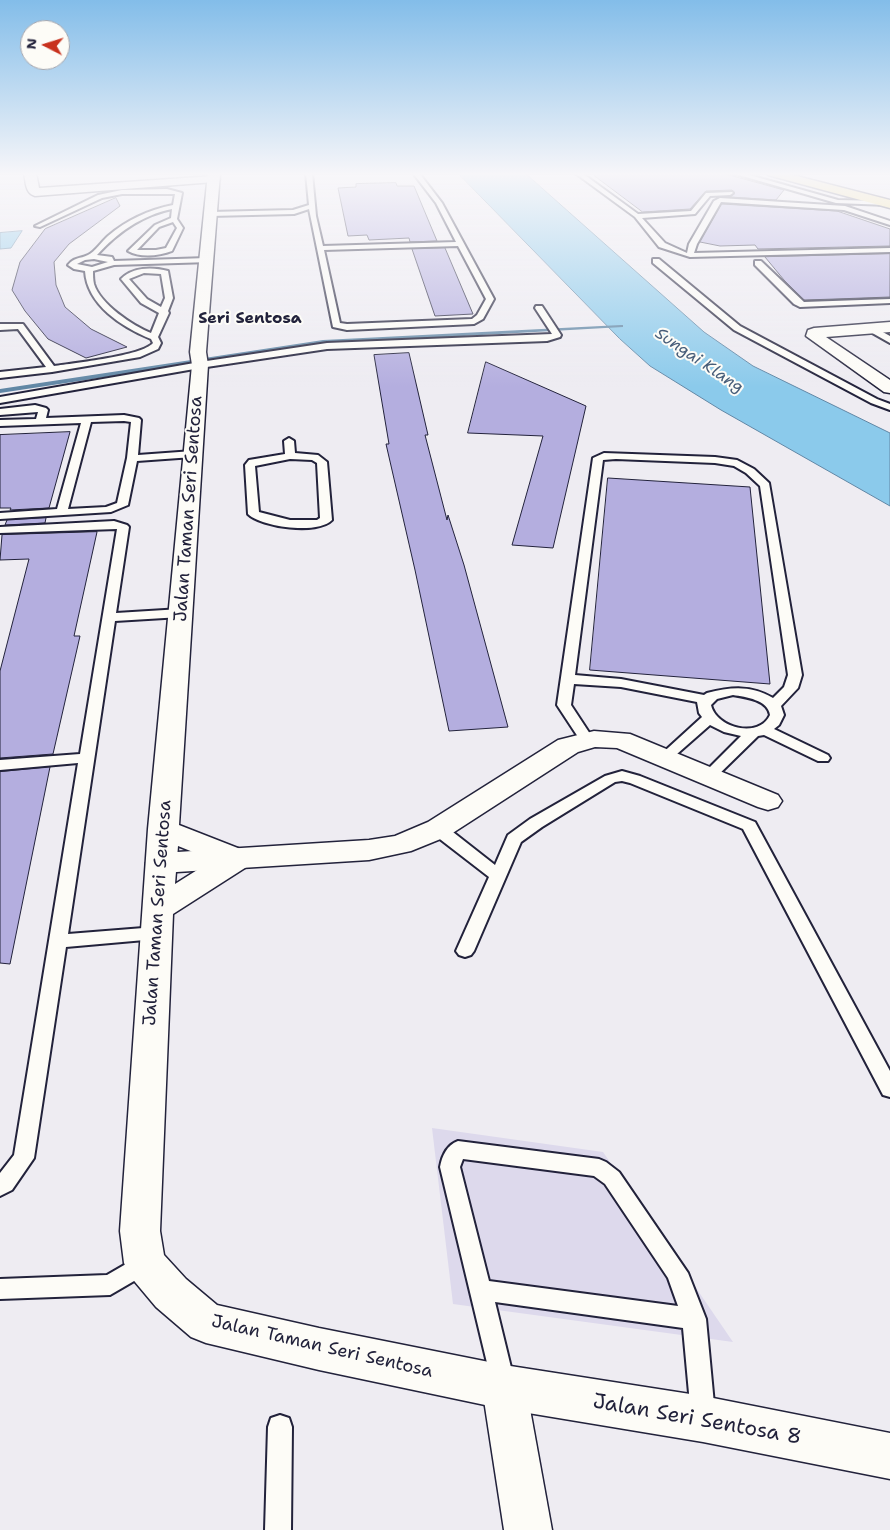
<!DOCTYPE html>
<html>
<head>
<meta charset="utf-8">
<style>
  body { margin:0 }
  #map { position:relative; width:890px; height:1530px; overflow:hidden; background:#eeecf2; font-family:"Shantell Sans",sans-serif }
  canvas { display:block }
  .north { position:absolute; left:20px; top:20px; width:50px; height:50px; box-sizing:border-box; background:#fdfcf7; border:1px solid #a5a5ac; border-radius:50%; rotate:275deg; font-size:14px; font-weight:700; line-height:20px; text-align:center; color:#22223b }
  .north::after { content:''; display:block; margin:auto; width:18px; height:22px; background:#c8321e; clip-path:polygon(50% 0,100% 100%,50% 72%,0 100%) }
</style>
</head>
<body>
<div id="map">
<canvas width="890" height="1530"></canvas>
<div class="north">N</div>
</div>
<script>
const ctx = document.querySelector('canvas').getContext('2d');
ctx.lineJoin = 'round';
function fillPath(path, color) {
  ctx.fillStyle = color;
  ctx.fill(path, 'evenodd');
}
function strokePath(path, color, width, dash) {
  ctx.strokeStyle = color;
  ctx.lineWidth = width;
  ctx.lineCap = dash ? 'butt' : 'round';
  ctx.setLineDash(dash || []);
  ctx.stroke(path);
}
function label(font, color, halo, rows, align = 'center') {
  ctx.font = font + ' "Shantell Sans",sans-serif';
  ctx.lineWidth = 4;
  ctx.setLineDash([]);
  ctx.textBaseline = 'middle';
  ctx.strokeStyle = halo;
  ctx.fillStyle = color;
  for (const [text, x, y, turn = 0] of rows) {
    ctx.save();
    ctx.translate(x, y);
    ctx.rotate((+turn || 0) * Math.PI / 180);
    ctx.textAlign = isNaN(turn) ? turn : align;
    if (halo) ctx.strokeText(text, 0, 0);
    ctx.fillText(text, 0, 0);
    ctx.restore();
  }
}
const built = new Path2D(`
  M 432,1128 L 603,1152 L 733,1342 L 453,1304 Z`);
const water = new Path2D(`
  M 458,173 L 525,173 L 704,332 L 753,366 L 890,433 L 890,506 L 721,410 L 650,366 L 620,339 Z
  M 22,231 L 11,248 L 0,249 L 0,233 Z`);
const stream = new Path2D(`
  M 621,325 L 623,325 L 623,327 L 323,344 L 0,393 L 0,389 L 323,340 Z`);
const building = new Path2D(`
  M 591,173 L 722,173 L 784,190 L 776,200 L 730,197 L 735,193 L 732,190 L 706,191 L 690,209 L 643,212 Z
  M 396,183 L 397,186 L 414,186 L 437,241 L 410,242 L 409,238 L 369,240 L 367,235 L 348,236 L 338,188 L 356,187 L 356,184 Z
  M 116,198 L 120,206 L 69,244 L 54,262 L 56,285 L 65,307 L 91,329 L 127,347 L 86,358 L 48,339 L 25,311 L 12,290 L 20,262 L 45,229 Z
  M 722,204 L 837,211 L 890,229 L 890,246 L 758,249 L 755,245 L 720,246 L 700,242 Z
  M 445,248 L 473,314 L 435,316 L 412,249 Z
  M 890,254 L 890,297 L 836,299 L 804,300 L 784,280 L 765,257 Z
  M 409,353 L 428,435 L 425,435 L 447,520 L 448,515 L 464,565 L 508,727 L 449,731 L 415,570 L 386,444 L 389,444 L 374,355 Z
  M 486,362 L 586,406 L 553,548 L 512,545 L 543,436 L 468,433 Z
  M 70,432 L 49,508 L 10,510 L 11,508 L 0,508 L 0,435 Z
  M 608,478 L 750,487 L 770,684 L 590,670 Z
  M 46,518 L 45,523 L 5,525 L 7,520 Z
  M 97,532 L 74,636 L 80,636 L 53,754 L 0,758 L 0,671 L 29,559 L 0,560 L 2,535 Z
  M 50,767 L 10,964 L 0,963 L 0,772 Z`);
const service = new Path2D(`
  M 306,173 L 312,173 L 316,216 L 323,246 L 456,242 L 436,203 L 413,173 L 419,173 L 442,203 L 494,299 L 483,319 L 474,324 L 347,330 L 333,327 L 309,209 L 294,214 L 210,216 L 207,214 L 210,212 L 293,210 L 309,205 ZM 458,246 L 486,299 L 477,315 L 472,319 L 347,324 L 340,323 L 324,250 Z
  M 575,173 L 582,173 L 638,214 L 691,211 L 706,193 L 732,192 L 733,193 L 730,195 L 710,196 L 695,214 L 642,218 L 665,243 L 687,253 L 689,244 L 714,201 L 720,198 L 845,206 L 890,221 L 890,225 L 844,210 L 721,202 L 697,244 L 694,253 L 890,248 L 890,252 L 690,257 L 659,247 L 635,217 Z
  M 732,173 L 742,173 L 838,200 L 887,201 L 890,203 L 887,205 L 836,203 Z
  M 167,189 L 182,193 L 177,219 L 183,228 L 172,251 C 159,256 140,258 128,251 L 155,225 L 171,218 L 172,209 C 142,215 117,233 97,255 L 112,257 L 114,261 L 207,258 L 210,258 L 210,262 L 114,265 L 93,271 C 93,275 93,280 94,284 C 100,304 133,326 151,333 L 159,313 L 141,303 L 121,279 C 133,267 152,267 168,271 L 173,298 L 168,311 L 169,313 L 158,337 L 161,343 L 158,349 L 140,357 L 52,372 L 0,378 L 0,372 L 46,367 L 18,329 L 0,330 L 0,324 L 23,324 L 54,366 C 74,363 142,356 153,343 L 151,339 C 122,327 87,305 85,271 L 74,269 L 68,265 C 74,257 80,259 88,255 C 95,252 102,241 108,236 C 127,220 148,210 173,205 L 175,194 L 122,194 L 102,198 L 40,227 L 35,226 L 98,195 L 122,190 ZM 173,222 L 177,228 L 166,248 L 156,250 L 137,250 L 159,227 ZM 94,259 L 108,262 L 92,267 L 77,264 L 85,260 ZM 144,273 L 161,274 L 165,298 L 161,307 L 147,299 L 129,279 Z
  M 653,259 L 659,259 L 740,326 L 877,399 L 890,404 L 890,410 L 871,403 L 734,330 L 653,263 Z
  M 755,261 L 761,261 L 804,302 L 890,299 L 890,303 L 800,307 L 794,304 L 755,265 Z
  M 536,306 L 542,306 L 561,335 L 560,337 L 547,341 L 327,349 L 200,368 L 0,403 L 0,397 L 200,362 L 327,343 L 552,334 L 535,308 Z
  M 870,325 L 890,336 L 890,343 L 867,330 L 866,328 Z
  M 35,405 L 46,408 L 48,410 L 46,418 L 124,415 L 139,418 L 141,420 L 138,455 L 193,451 L 198,454 L 193,457 L 137,461 L 128,505 L 111,512 L 0,519 L 0,513 L 57,509 L 81,423 L 0,426 L 0,420 L 36,419 L 38,412 L 0,415 L 0,409 ZM 124,421 L 131,422 L 127,458 L 117,503 L 106,507 L 68,509 L 91,422 Z
  M 289,438 L 294,441 L 295,453 L 318,455 L 327,462 L 332,520 C 318,535 261,527 248,514 L 245,465 L 249,460 L 285,454 L 284,441 ZM 290,459 L 312,460 L 317,463 L 320,518 L 317,520 L 290,520 L 259,512 L 255,466 Z
  M 604,453 L 715,457 L 737,460 L 754,469 L 769,483 L 802,675 L 798,688 L 781,706 L 784,715 L 779,725 L 774,729 L 828,755 L 830,758 L 828,761 L 818,761 L 764,735 L 758,736 L 713,780 L 703,780 L 700,777 L 741,736 L 724,732 L 710,725 L 669,761 L 659,761 L 657,758 L 702,717 L 699,713 L 697,702 L 621,687 L 574,684 L 571,705 L 594,740 L 592,743 L 582,743 L 557,705 L 593,458 ZM 616,459 L 715,463 L 734,466 L 746,473 L 760,486 L 788,675 L 784,687 L 773,698 C 751,685 731,687 707,693 L 704,695 L 621,679 L 575,675 L 603,460 ZM 733,695 C 746,697 768,700 770,715 C 759,739 716,728 711,705 L 717,699 Z
  M 114,521 L 127,525 L 129,527 L 116,613 L 181,609 L 187,613 L 181,617 L 115,621 L 68,934 L 156,927 L 162,929 L 165,933 L 162,937 L 156,939 L 66,947 L 34,1158 L 12,1190 L 0,1196 L 0,1173 L 14,1155 L 78,763 L 0,770 L 0,760 L 80,754 L 117,529 L 0,533 L 0,527 Z
  M 622,771 L 640,776 L 755,822 L 890,1071 L 890,1097 L 883,1095 L 743,829 L 630,783 L 622,781 L 615,782 L 542,827 L 521,842 L 474,951 L 471,955 L 465,957 L 459,955 L 456,951 L 489,877 L 432,833 L 430,829 L 432,825 L 444,825 L 495,865 L 508,835 L 530,819 L 605,776 Z
  M 458,1141 L 599,1159 L 606,1162 L 619,1172 L 688,1273 L 706,1319 L 715,1415 L 712,1424 L 703,1427 L 694,1424 L 691,1415 L 683,1328 L 495,1302 L 515,1384 L 512,1392 L 503,1396 L 494,1392 L 440,1167 C 442,1156 447,1145 458,1141 ZM 463,1159 L 594,1176 L 605,1184 L 668,1278 L 678,1306 L 489,1281 L 460,1167 Z
  M 145,1253 L 153,1256 L 156,1263 L 153,1270 L 110,1295 L 0,1299 L 0,1279 L 107,1275 Z
  M 280,1415 L 289,1418 L 292,1427 L 291,1530 L 265,1530 L 268,1427 L 271,1418 Z`);
const minor = new Path2D(`
  M 24,173 L 36,173 L 39,188 L 214,176 L 220,179 L 214,182 L 35,196 C 25,193 26,182 24,173 Z
  M 890,322 L 890,332 L 826,337 L 890,380 L 890,393 L 884,392 L 806,336 L 808,330 L 814,328 Z
  M 594,731 L 630,734 L 778,795 L 782,801 L 778,807 L 768,810 L 758,807 L 617,748 L 595,747 L 578,752 L 448,836 L 411,851 L 369,860 L 161,873 L 150,870 L 146,863 L 150,856 L 161,853 L 369,840 L 395,836 L 428,822 L 558,740 Z`);
const tertiary = new Path2D(`
  M 504,1365 L 520,1372 L 526,1387 L 552,1530 L 504,1530 L 482,1387 L 488,1372 Z`);
const secondary = new Path2D(`
  M 208,173 L 220,173 L 206,352 L 208,365 L 179,825 L 248,852 L 252,859 L 248,866 L 173,914 L 160,1231 L 164,1255 L 186,1279 L 217,1305 L 319,1328 L 504,1365 L 703,1396 L 890,1433 L 890,1479 L 703,1442 L 504,1409 L 319,1370 L 206,1343 L 191,1337 L 156,1307 L 130,1276 L 124,1263 L 120,1231 L 148,829 L 192,365 L 190,352 ZM 178,846 L 213,860 L 175,884 Z`);
const primary = new Path2D(`
  M 766,173 L 785,173 L 890,200 L 890,208 L 768,175 Z`);
const farNeighbourhoodnames = [
  ["Seri Sentosa",250,319]
];
const farWaternames = [
  ["Sungai Klang",699,361,34]
];
const streetNames = [
  ["Jalan Taman Seri Sentosa",189,509,-86],
  ["Jalan Taman Seri Sentosa",158,913,-86],
  ["Jalan Taman Seri Sentosa",322,1347,13]
];
const nearStreetnames = [
  ["Jalan Seri Sentosa 8",697,1420,10]
];
fillPath(built, '#ddd9ec');
fillPath(water, '#8bcaeb');
strokePath(water, '#6187a5', 1);
fillPath(stream, '#6187a5');
fillPath(building, '#b4aedf');
strokePath(building, '#22223b', 1);
strokePath(service, '#22223b', 4);
strokePath(minor, '#22223b', 3);
strokePath(tertiary, '#22223b', 3);
strokePath(secondary, '#22223b', 3);
strokePath(primary, '#22223b', 3);
fillPath(service, '#fdfcf7');
fillPath(minor, '#fdfcf7');
fillPath(tertiary, '#fdfcf7');
fillPath(secondary, '#fdfcf7');
fillPath(primary, '#f8e281');
const sky = ctx.createLinearGradient(0, 0, 0, 387);
sky.addColorStop(0, '#83bde9');
sky.addColorStop(0.45, '#f7f6f9');
sky.addColorStop(1, '#f7f6f900');
ctx.fillStyle = sky;
ctx.fillRect(0, 0, 890, 387);
label('bold 16px', '#22223b', '#fdfcf7', farNeighbourhoodnames);
label('italic 16px', '#475d79', '#fdfcf7', farWaternames);
label('18px', '#22223b', '#fdfcf7', streetNames);
label('21px', '#22223b', '#fdfcf7', nearStreetnames);
</script>
</body>
</html>
